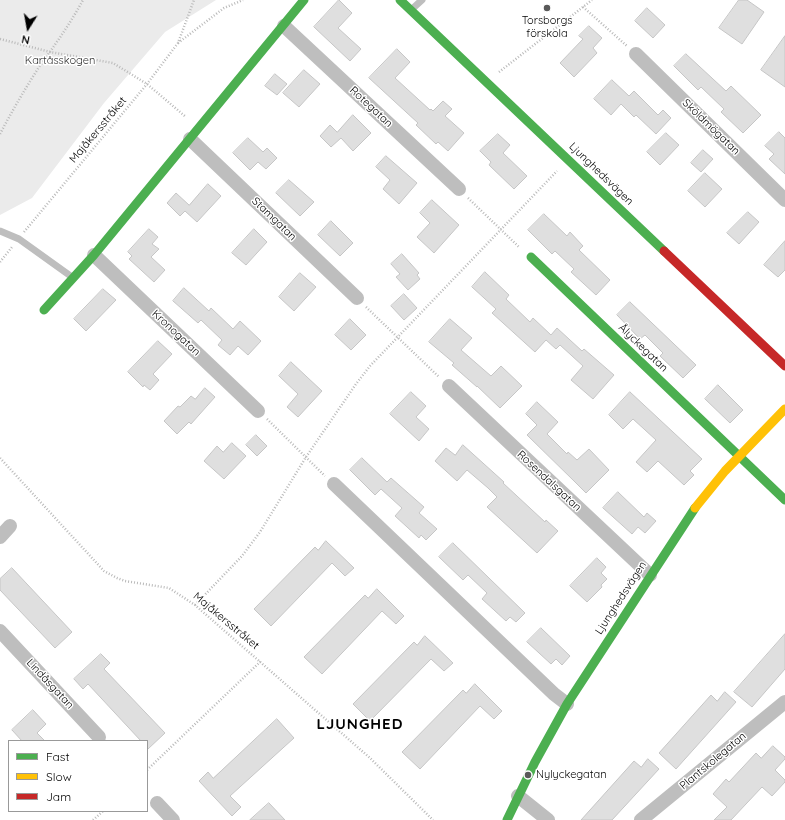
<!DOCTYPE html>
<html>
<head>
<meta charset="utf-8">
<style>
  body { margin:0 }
  #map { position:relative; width:785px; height:820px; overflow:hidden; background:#fff; font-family:Quicksand,sans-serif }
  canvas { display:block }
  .legend { position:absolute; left:8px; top:740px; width:140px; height:72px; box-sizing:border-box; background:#fff; border:1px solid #999; margin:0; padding:5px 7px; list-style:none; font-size:12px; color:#000 }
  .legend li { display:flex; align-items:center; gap:8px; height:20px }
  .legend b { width:20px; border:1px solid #999 }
  .north { position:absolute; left:8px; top:8px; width:40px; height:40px; -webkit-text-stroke:3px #fff; paint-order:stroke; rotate:191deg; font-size:11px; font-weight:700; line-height:16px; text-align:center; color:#000 }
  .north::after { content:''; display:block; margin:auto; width:14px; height:18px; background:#000; clip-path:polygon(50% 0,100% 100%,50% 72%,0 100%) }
</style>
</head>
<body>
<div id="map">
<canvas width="785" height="820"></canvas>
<ul class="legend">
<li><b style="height:5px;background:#4caf50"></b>Fast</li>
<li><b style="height:5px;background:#ffc107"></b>Slow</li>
<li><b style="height:5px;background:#c62828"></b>Jam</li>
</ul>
<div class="north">N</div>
</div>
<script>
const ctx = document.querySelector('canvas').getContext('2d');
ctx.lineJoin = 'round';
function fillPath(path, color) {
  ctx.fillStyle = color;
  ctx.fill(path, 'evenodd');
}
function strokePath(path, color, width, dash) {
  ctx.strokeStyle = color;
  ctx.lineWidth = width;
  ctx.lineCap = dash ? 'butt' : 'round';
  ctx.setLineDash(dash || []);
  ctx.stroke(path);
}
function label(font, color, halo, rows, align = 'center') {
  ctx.font = font + ' Quicksand,sans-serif';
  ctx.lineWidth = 3;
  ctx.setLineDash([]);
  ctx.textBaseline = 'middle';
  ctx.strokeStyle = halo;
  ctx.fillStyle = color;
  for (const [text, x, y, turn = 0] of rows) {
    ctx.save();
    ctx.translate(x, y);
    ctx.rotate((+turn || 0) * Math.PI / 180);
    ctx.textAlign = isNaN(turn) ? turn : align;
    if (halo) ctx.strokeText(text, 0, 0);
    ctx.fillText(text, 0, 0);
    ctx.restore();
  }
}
const green = new Path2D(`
  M 0,0 L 216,0 L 165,32 L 104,103 L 32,198 L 0,215 Z`);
const building = new Path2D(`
  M 339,0 L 352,13 L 338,28 L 361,49 L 350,61 L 314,27 Z
  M 739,0 L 747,0 L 764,12 L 742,44 L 719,28 Z
  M 647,8 L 665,25 L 653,38 L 635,21 Z
  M 589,26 L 602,38 L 593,48 L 597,53 L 574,77 L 560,63 L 583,39 L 579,36 Z
  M 785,36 L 785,87 L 761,70 Z
  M 397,49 L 410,62 L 395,78 L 430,110 L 431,109 L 433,111 L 443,101 L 452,109 L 445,116 L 464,133 L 448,151 L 438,142 L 436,144 L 416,125 L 418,123 L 369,78 Z
  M 686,54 L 726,91 L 731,86 L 761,115 L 743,133 L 721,112 L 724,109 L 701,87 L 698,90 L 674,66 Z
  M 304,70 L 320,84 L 299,107 L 283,93 Z
  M 275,74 L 287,84 L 277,95 L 265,86 Z
  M 612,80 L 629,96 L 634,91 L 658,115 L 663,110 L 671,118 L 656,134 L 636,115 L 634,117 L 621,104 L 611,115 L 594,99 Z
  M 353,115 L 371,133 L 353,151 L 341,138 L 331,147 L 320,136 L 330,125 L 337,132 Z
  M 779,132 L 785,138 L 785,174 L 769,159 L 774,154 L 765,146 Z
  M 666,133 L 679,145 L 660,165 L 647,152 Z
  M 498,134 L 510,145 L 503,153 L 527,176 L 514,189 L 489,165 L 491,162 L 480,151 Z
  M 248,138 L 263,152 L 267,148 L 277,158 L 266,169 L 258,162 L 250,170 L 233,153 Z
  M 703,150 L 713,159 L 701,172 L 691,163 Z
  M 386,156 L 417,183 L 399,204 L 383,189 L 390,180 L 376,167 Z
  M 705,173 L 722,189 L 705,207 L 688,191 Z
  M 289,180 L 314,202 L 300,216 L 276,193 Z
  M 208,184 L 221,196 L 197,222 L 185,211 L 180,216 L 167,203 L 176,193 L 189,205 Z
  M 432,200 L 459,225 L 434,253 L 417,237 L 430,223 L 420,213 Z
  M 748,212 L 759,222 L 739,244 L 727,233 Z
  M 544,214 L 567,236 L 570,232 L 583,246 L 579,250 L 610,280 L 596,295 L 571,272 L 574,269 L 555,251 L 552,254 L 528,230 Z
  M 331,221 L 353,243 L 340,256 L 318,235 Z
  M 149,229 L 158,237 L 152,244 L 159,249 L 151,257 L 165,270 L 154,282 L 129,259 L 132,256 L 128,252 Z
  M 254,229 L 267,242 L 246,265 L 232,253 Z
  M 785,241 L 785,270 L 778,277 L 764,265 Z
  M 402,254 L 419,273 L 417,275 L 420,279 L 408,290 L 396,277 L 400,274 L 391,264 Z
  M 485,272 L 509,295 L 506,299 L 530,322 L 533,318 L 551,335 L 557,328 L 582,351 L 584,349 L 614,375 L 593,399 L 571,380 L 583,366 L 560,345 L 556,349 L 546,340 L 535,352 L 492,313 L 496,309 L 472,287 Z
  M 300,273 L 316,287 L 294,311 L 279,297 Z
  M 184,288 L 209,311 L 211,308 L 233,329 L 240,321 L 261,341 L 248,355 L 238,346 L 230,355 L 218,345 L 222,340 L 201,320 L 198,323 L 173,301 Z
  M 103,289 L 116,300 L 86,331 L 74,319 Z
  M 404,294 L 417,308 L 404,320 L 391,306 Z
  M 630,302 L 696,365 L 683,378 L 660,356 L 663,353 L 645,335 L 640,339 L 617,315 Z
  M 350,319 L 366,335 L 351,350 L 335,335 Z
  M 450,319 L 472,338 L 461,350 L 491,376 L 501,366 L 522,386 L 500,408 L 477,386 L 477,387 L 452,365 L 454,363 L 429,342 Z
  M 158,341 L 172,354 L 153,374 L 159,380 L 150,390 L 144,385 L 143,387 L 128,372 Z
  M 291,362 L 322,391 L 298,417 L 287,407 L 298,394 L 279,376 Z
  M 718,385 L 743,410 L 730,423 L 705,399 Z
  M 205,388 L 215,397 L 191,424 L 189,422 L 177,434 L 164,421 L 178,406 L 180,407 L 191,396 L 195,399 Z
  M 411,392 L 426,406 L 416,417 L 429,429 L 419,441 L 390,414 Z
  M 630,392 L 702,459 L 690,471 L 694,475 L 684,485 L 658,461 L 647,472 L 636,462 L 656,440 L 633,419 L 623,429 L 609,415 Z
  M 537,402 L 558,422 L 547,434 L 567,454 L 568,452 L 577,460 L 589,449 L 609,470 L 586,493 L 575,482 L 527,435 L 537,425 L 526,414 Z
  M 256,435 L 267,446 L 257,456 L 246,445 Z
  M 232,443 L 246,456 L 224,479 L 204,461 L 217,446 L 223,452 Z
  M 463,445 L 504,482 L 503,483 L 545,522 L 546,520 L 558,531 L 537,553 L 487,507 L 497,497 L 488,488 L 467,470 L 457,481 L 435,461 L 446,448 L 455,455 Z
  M 362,458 L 387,482 L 391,478 L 424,507 L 419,513 L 437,529 L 426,540 L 421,535 L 419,538 L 395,516 L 402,508 L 381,489 L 375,495 L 350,470 Z
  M 618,492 L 644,517 L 647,513 L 656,521 L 645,533 L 638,527 L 632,534 L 603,508 Z
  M 326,541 L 354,568 L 345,576 L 332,563 L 271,626 L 254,609 L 315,547 L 318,550 Z
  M 453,543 L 525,613 L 516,622 L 510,617 L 506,621 L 482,599 L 487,593 L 468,575 L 463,580 L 439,557 Z
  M 597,558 L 606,567 L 601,573 L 607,579 L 601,585 L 602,587 L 587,602 L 570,586 Z
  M 12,568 L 72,632 L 55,648 L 0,590 L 0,579 Z
  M 377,589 L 404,616 L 396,624 L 382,611 L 322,674 L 304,657 L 365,595 L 368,598 Z
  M 541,628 L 570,656 L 562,665 L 556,659 L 551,664 L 527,642 Z
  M 785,634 L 785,669 L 752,707 L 734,692 Z
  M 425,636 L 453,663 L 444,671 L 431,659 L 370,721 L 353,704 L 414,642 L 417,645 Z
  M 101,654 L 110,663 L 104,669 L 165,733 L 148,749 L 147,747 L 147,741 L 141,741 L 88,684 L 83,689 L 74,679 Z
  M 475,684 L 502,711 L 494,719 L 480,706 L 420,769 L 402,752 L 463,690 L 466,693 Z
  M 725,692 L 736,702 L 676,769 L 659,753 L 711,695 L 717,701 Z
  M 33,710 L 46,724 L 37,733 L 45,741 L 22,741 L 12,730 Z
  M 277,719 L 294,738 L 230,796 L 241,807 L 232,816 L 199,781 L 208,772 L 213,778 Z
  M 773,746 L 785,757 L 785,759 L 775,770 L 785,780 L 785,782 L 772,796 L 762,787 L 731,820 L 714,820 L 727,807 L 713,794 L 726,779 L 729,782 L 756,753 L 761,758 Z
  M 648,759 L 659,769 L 612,820 L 581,820 L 634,761 L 641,767 Z
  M 269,803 L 285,820 L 250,820 Z`);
const path = new Path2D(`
  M 583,7 L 627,46
  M 0,39 L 50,52 L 113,63 L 147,84 L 186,117
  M 178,43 L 224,8 L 243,0
  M 499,72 L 592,0
  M 0,134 C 12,111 25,89 39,67 C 55,45 70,24 83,0
  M 468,198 L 519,247
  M 24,232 L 147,84 L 178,43 L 194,0
  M 0,262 L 12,247
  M 366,307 L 439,377
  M 267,419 L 325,476
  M 0,458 L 104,571 L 117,578 L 125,581 L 169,588 L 195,605 L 370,758 L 433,820
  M 195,605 L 242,556 L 260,532 L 306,457 L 356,384 L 370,366 L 557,171
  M 147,770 L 261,661
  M 93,820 L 103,811`);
const lane = new Path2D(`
  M 411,10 L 422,0
  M 0,231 L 19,239 L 72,277`);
const street = new Path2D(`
  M 284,26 L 459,189
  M 636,54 L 785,200
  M 190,139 L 357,298
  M 94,255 L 258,411
  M 449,386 L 650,575
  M 334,484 L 554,694 L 567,704
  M 0,537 L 10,526
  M 0,631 L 99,737
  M 518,796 L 548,820
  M 157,803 L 173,820
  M 641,820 L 785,702`);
const fast = new Path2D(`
  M 400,0 L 664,251
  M 531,257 L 785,500
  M 44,310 L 94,255 L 304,0
  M 507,820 L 535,762 L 567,704 L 695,508`);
const slow = new Path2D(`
  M 695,508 L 725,471 L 785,409`);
const jam = new Path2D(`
  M 664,251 L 785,366`);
const markers = [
  [547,8,4,"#595959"],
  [528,775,4,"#595959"]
];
const poiNames = [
  ["Torsborgs",547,21],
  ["förskola",547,34],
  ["Nylyckegatan",536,775,"left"]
];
const parkNames = [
  ["Kartåsskogen",60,61]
];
const streetNames = [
  ["Rotegatan",371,107,43],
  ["Sköldmögatan",711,127,44],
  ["Majåkersstråket",98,130,-50],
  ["Ljunghedsvägen",601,174,44],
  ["Stamgatan",274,219,44],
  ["Kronogatan",176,333,43],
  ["Ålyckegatan",643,348,44],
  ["Rosendalsgatan",549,481,43],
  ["Ljunghedsvägen",621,598,-57],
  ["Majåkersstråket",226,621,40],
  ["Lindåsgatan",50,684,47],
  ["Plantskolegatan",713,761,-40]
];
const districtNames = [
  ["LJUNGHED",360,724]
];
fillPath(green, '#ebebeb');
fillPath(building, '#dfdfdf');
strokePath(building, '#c6c6c6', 1);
strokePath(path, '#b9b9b9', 2.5, [1, 2]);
strokePath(lane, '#bebebe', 7);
strokePath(street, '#bebebe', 14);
strokePath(fast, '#4caf50', 9);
strokePath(slow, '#ffc107', 9);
strokePath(jam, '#c62828', 9);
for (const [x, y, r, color] of markers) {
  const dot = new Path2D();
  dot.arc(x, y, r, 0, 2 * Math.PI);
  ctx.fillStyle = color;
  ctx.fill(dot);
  strokePath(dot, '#fff', 1.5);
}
label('11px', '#000', '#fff', poiNames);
label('11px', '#323232', '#fff', parkNames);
label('11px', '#000', '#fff', streetNames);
ctx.letterSpacing = '1px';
label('bold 15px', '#000', '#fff', districtNames);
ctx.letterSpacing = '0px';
</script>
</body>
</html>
